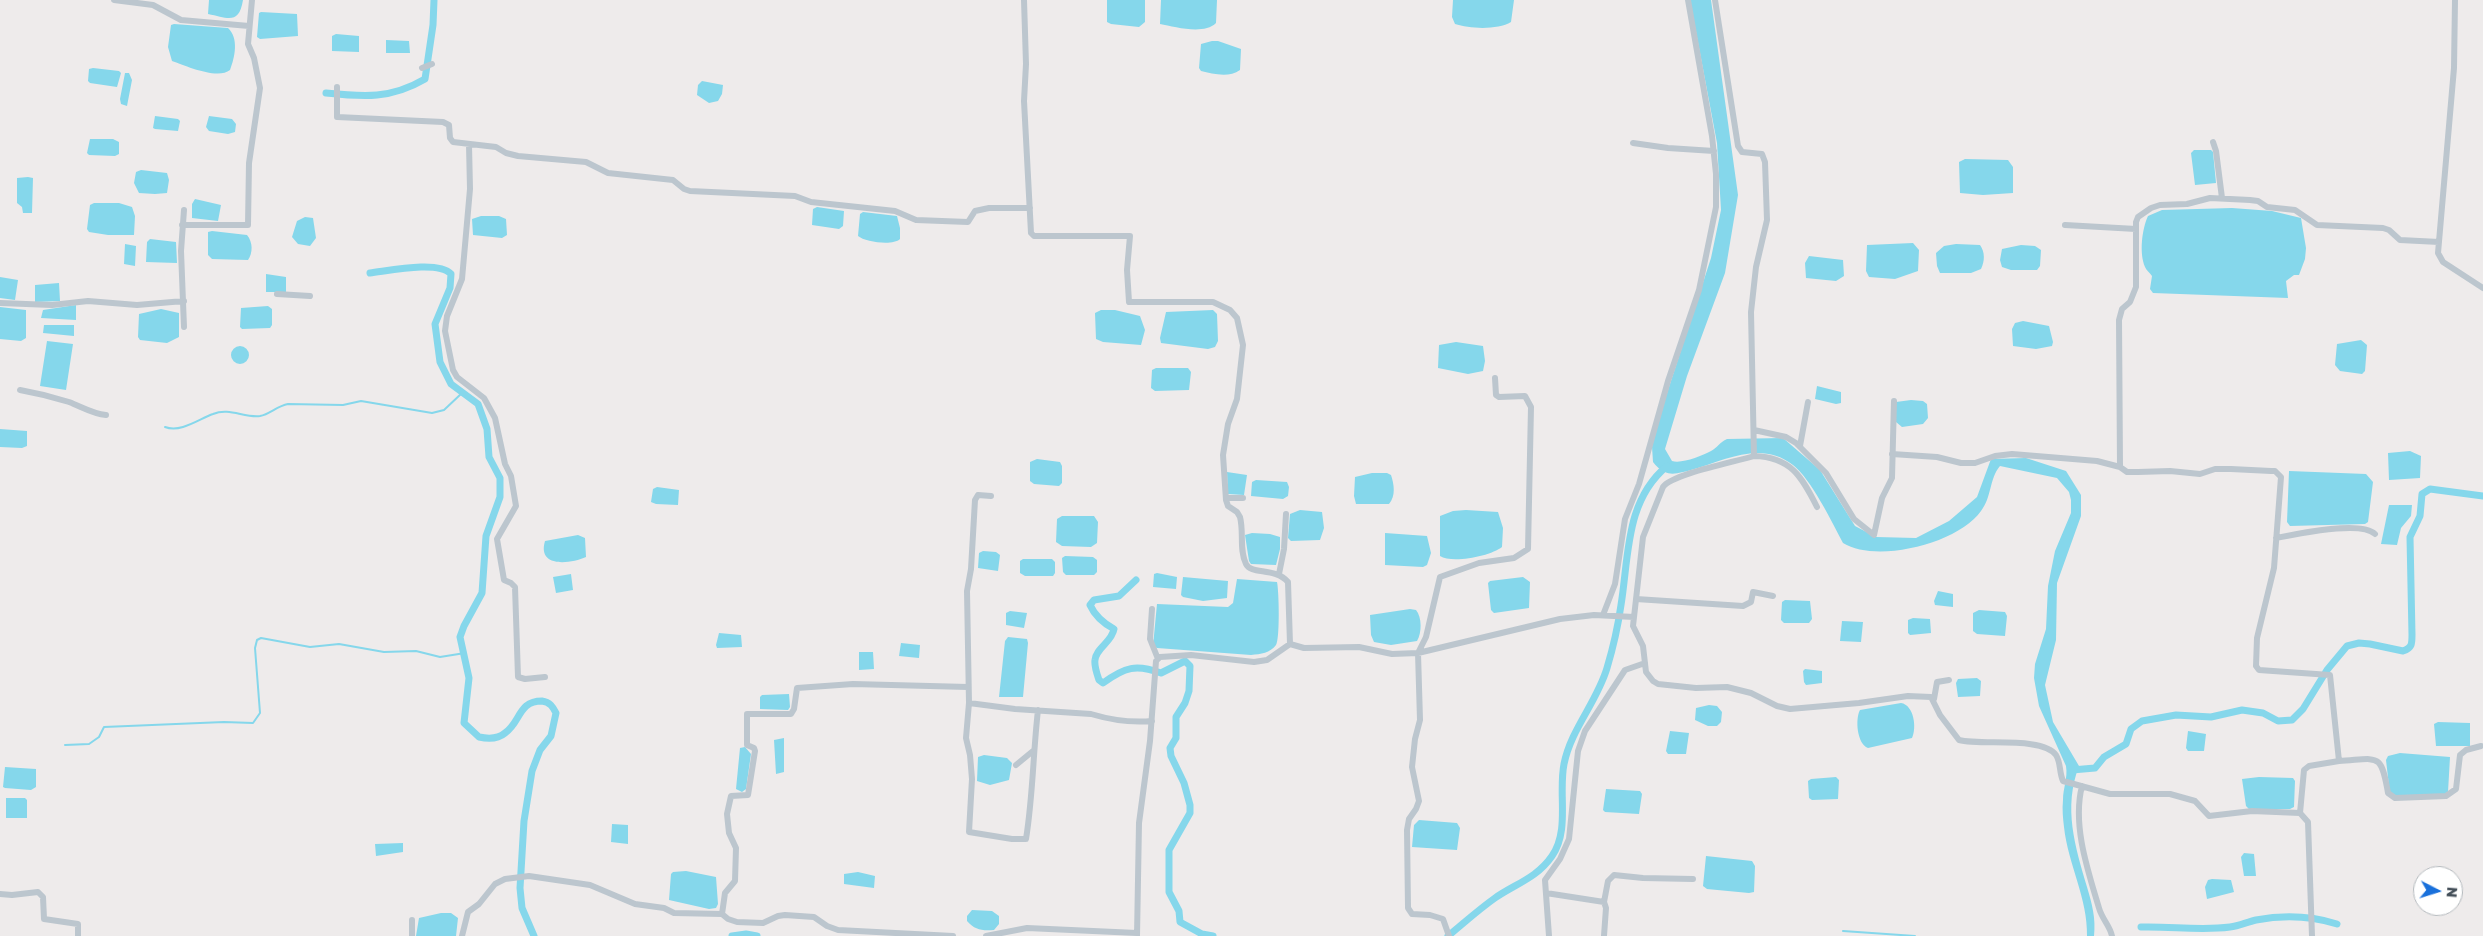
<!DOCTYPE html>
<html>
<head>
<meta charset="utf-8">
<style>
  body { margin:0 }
  #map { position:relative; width:2483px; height:936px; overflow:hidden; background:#eeebeb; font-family:"Golos Text",sans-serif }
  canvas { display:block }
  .north { position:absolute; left:2413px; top:866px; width:50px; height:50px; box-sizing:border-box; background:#fff; border:1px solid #b4b9bd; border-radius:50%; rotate:95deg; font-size:14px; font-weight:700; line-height:20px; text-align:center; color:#444f59 }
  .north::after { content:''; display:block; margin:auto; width:18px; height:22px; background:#1970db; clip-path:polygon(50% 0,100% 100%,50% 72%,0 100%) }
</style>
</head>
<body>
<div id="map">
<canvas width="2483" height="936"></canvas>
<div class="north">N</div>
</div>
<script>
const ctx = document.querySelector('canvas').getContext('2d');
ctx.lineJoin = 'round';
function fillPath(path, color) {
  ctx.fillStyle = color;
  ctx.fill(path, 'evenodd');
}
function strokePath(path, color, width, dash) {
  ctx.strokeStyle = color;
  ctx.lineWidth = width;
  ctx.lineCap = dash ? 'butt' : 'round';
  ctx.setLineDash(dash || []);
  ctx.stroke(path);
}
const water = new Path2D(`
  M 209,0 L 243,0 C 239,25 228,18 208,14 Z
  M 1107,0 L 1145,0 L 1145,22 L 1139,27 L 1111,24 L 1107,22 Z
  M 1161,0 L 1217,0 L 1216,23 C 1204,35 1175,27 1160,24 Z
  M 1453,0 L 1514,0 L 1511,22 C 1498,30 1470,29 1455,24 L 1452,17 Z
  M 1690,0 L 1711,0 L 1738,195 L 1725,273 L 1687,376 L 1665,449 L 1672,461 C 1682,464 1701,456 1711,451 C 1717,448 1720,442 1727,439 L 1783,438 L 1820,470 L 1855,526 L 1876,537 L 1916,538 L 1949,521 L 1977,497 L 1991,459 L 2026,458 L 2066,471 L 2081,495 L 2081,516 L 2057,583 L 2056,640 L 2045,685 L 2053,722 L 2079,766 C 2063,808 2075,846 2087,887 C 2092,904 2096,918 2094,936 L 2087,936 C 2088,899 2068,864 2064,827 C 2063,819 2062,809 2063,800 C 2063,788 2068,778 2066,766 L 2039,706 L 2034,678 L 2035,664 L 2046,629 L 2048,586 L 2055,551 L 2071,513 L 2071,500 L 2069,492 L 2057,478 L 2000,466 C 1989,479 1992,497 1981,511 C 1959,543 1877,564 1843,543 C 1832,522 1811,479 1793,465 C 1761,440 1726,460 1691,470 C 1683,472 1672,476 1665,472 C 1660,470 1656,466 1653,462 L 1652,447 L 1655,430 L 1711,258 L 1721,210 L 1717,143 Z
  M 261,12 L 297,14 L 298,36 L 260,39 L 257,37 L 259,13 Z
  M 174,24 L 228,28 C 239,38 235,57 230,70 C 218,80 186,66 172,61 L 168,47 L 171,25 Z
  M 336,34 L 359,36 L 359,52 L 332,51 L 332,36 Z
  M 386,40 L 409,41 L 410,53 L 386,53 Z
  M 1212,41 L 1218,41 L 1241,49 L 1240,70 C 1229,78 1213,74 1201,71 L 1199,68 L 1201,44 Z
  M 93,68 L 119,71 L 121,73 L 117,87 L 90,83 L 88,81 L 89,69 Z
  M 125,73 L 129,73 L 132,80 L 127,106 L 121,104 L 120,99 Z
  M 702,81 L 723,85 L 722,94 L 718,101 L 709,103 L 697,95 L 698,85 Z
  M 155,116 L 178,119 L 180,121 L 178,131 L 155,129 L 153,128 Z
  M 209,116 L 232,119 L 236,124 L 235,132 L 228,134 L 209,131 L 206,127 Z
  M 90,139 L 113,139 L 119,142 L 119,154 L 115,156 L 89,155 L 87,153 Z
  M 2194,150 L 2211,150 L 2213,152 L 2216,183 L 2195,185 L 2191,153 Z
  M 1965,159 L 2008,160 L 2013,167 L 2013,193 L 1983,195 L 1960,193 L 1959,162 Z
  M 141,170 L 167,173 L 169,180 L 167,193 L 155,194 L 139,193 L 134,183 L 136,172 Z
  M 28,177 L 33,178 L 32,213 L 23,213 L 22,207 L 17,203 L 17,178 Z
  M 195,199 L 221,205 L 218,221 L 192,218 L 192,204 Z
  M 94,203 L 119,203 L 132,207 L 135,216 L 134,235 L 108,235 L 89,232 L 87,229 L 90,205 Z
  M 817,207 L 844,211 L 843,226 L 839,229 L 812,225 L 813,209 Z
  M 2232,208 L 2272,211 L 2301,218 L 2306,248 L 2305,259 L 2299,275 L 2294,275 L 2286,281 L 2288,298 L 2153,293 L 2150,289 L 2152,276 C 2150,273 2146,270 2145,267 C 2139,253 2142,229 2148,216 L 2162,210 Z
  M 863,212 L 897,216 L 900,228 L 900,239 C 893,246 865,242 858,236 L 860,214 Z
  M 481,216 L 499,216 L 506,219 L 507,235 L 502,238 L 473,235 L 472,219 Z
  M 305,217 L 313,218 L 316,238 L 310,246 L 298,244 L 292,237 L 297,221 Z
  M 212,231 L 247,235 C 253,242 253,253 248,260 L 212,259 L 208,255 L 208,232 Z
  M 150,239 L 176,242 L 177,263 L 146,262 L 147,242 Z
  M 1913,243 L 1919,250 L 1918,271 L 1895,279 L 1869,277 L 1866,271 L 1867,245 Z
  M 125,244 L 136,246 L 135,266 L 124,264 Z
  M 1956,244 L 1980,245 C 1985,252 1985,261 1981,269 L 1971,273 L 1940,273 L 1937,266 L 1936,253 L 1944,246 Z
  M 2021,245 L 2035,246 L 2041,250 L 2040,266 L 2037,270 L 2011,270 L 2002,267 L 2000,260 L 2002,249 Z
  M 1809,256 L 1843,260 L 1844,276 L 1836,281 L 1806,278 L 1805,263 Z
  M 266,274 L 286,277 L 286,292 L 266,292 Z
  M 0,277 L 18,280 L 15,300 L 0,298 Z
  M 59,283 L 60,301 L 35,302 L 35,285 Z
  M 76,305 L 76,320 L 41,318 L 43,310 Z
  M 268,306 L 272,309 L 272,325 L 270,328 L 242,329 L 240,327 L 241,308 Z
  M 0,307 L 26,310 L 26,338 L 21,341 L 0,339 Z
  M 161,309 L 179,313 L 179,337 L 167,343 L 140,340 L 138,337 L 139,314 Z
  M 1101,310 L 1115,310 L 1140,316 L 1145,330 L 1141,345 L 1103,342 L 1096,339 L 1095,313 Z
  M 1213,310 L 1217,314 L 1218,341 L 1215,347 L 1208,349 L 1161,343 L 1160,338 L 1166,312 Z
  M 2023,321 L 2049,326 L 2053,342 L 2052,346 L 2036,349 L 2013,346 L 2012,329 L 2015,323 Z
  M 44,325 L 74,325 L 74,336 L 43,333 Z
  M 2361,340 L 2367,345 L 2365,371 L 2362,374 L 2340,371 L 2335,365 L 2337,344 Z
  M 47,341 L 73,344 L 66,390 L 40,386 Z
  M 1456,342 L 1483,346 L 1485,361 L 1483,371 L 1468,374 L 1438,368 L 1439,345 Z
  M231 355a9 9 0 1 1 18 0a9 9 0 1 1-18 0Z
  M 1156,368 L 1188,368 L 1191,372 L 1189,390 L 1155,391 L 1151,388 L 1152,370 Z
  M 1817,386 L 1841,392 L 1841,403 L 1836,404 L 1815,399 Z
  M 1911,400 L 1923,401 L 1927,404 L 1928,418 L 1923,424 L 1902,427 L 1896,422 L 1896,402 Z
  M 0,429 L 27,431 L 27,446 L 22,448 L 0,447 Z
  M 2410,451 L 2421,456 L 2420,478 L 2389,480 L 2388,453 Z
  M 1037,459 L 1060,462 L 1062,466 L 1062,483 L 1059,486 L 1034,484 L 1030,481 L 1030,462 Z
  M 2289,471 L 2366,474 L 2373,482 L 2368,522 L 2365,524 L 2290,526 L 2287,522 Z
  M 1227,472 L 1247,475 L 1244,495 L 1228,494 Z
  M 1372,473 L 1387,473 L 1391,475 C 1394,484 1396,496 1389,504 L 1356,504 L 1354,496 L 1355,477 Z
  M 1256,480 L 1287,482 L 1289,487 L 1288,496 L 1283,499 L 1251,496 L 1252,482 Z
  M 657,487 L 679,490 L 678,505 L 656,504 L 651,502 L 653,489 Z
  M 2389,505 L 2412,505 L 2411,516 L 2401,528 L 2397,545 L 2381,544 Z
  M 1300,510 L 1322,512 L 1324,528 L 1320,540 L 1291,541 L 1288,538 L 1290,514 Z
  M 1466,510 L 1498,512 L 1503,528 L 1502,547 C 1491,556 1452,564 1440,556 L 1440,516 L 1453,511 Z
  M 1062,516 L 1094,516 L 1098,522 L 1097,543 L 1091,547 L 1062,546 L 1056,542 L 1057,519 Z
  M 1252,533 L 1270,534 L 1280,537 L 1280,549 L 1276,565 L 1251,564 L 1249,561 L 1245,535 Z
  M 1385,533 L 1427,536 L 1431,553 L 1427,565 L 1423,567 L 1385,565 Z
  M 578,535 L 585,538 L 586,557 C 570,564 537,568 545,541 Z
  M 983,551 L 996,552 L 1000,555 L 998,571 L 978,568 L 979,553 Z
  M 1065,556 L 1093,557 L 1097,560 L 1097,572 L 1094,575 L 1066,575 L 1063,572 L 1062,558 Z
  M 1023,559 L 1052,559 L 1055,562 L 1055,573 L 1053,576 L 1025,576 L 1020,573 L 1020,561 Z
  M 1157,573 L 1177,577 L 1176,589 L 1153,587 L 1154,574 Z
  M 571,574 L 573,590 L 556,593 L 553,577 Z
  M 1183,577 L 1228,581 L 1227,598 L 1203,601 L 1183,597 L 1181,595 Z
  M 1523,577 L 1530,582 L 1529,608 L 1494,613 L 1491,610 L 1488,583 L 1490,581 Z
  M 1237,579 L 1277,582 C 1279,591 1280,639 1276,645 C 1270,653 1261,654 1251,655 L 1157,648 L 1153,646 L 1157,604 L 1228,607 L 1233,603 Z
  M 1938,591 L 1953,594 L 1953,607 L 1935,605 L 1934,601 Z
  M 1785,600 L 1810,601 L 1812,619 L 1809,623 L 1784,623 L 1781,620 L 1782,602 Z
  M 1410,609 L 1416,610 C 1422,617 1422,633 1417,641 L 1391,645 L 1374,642 L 1371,635 L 1370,615 Z
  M 1979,610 L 2005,612 L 2007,616 L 2005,636 L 1977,634 L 1973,631 L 1973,613 Z
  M 1010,611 L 1027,613 L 1024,628 L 1006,625 L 1006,613 Z
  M 1913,618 L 1930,619 L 1931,633 L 1910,635 L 1908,633 L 1908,620 Z
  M 1842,621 L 1863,622 L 1861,642 L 1840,641 Z
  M 719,633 L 741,635 L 742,647 L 717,648 L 716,645 Z
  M 1008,637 L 1027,639 L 1028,643 L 1023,697 L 999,697 L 1005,641 Z
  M 901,643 L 920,645 L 919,658 L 899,656 Z
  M 859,652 L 873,652 L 874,669 L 859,670 Z
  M 1805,669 L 1822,671 L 1822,683 L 1806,685 L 1804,682 L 1803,671 Z
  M 1977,678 L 1981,681 L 1980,696 L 1958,697 L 1956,683 L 1958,679 Z
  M 789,694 L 790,707 L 788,710 L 760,709 L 760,697 L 762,695 Z
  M 1901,703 C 1914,705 1917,728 1912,738 L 1868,748 C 1857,744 1855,719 1860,710 Z
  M 1709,705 L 1717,706 L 1722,712 L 1721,722 L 1717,726 L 1708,726 L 1695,720 L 1696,708 Z
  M 2438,722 L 2470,723 L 2470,746 L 2436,746 L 2434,724 Z
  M 1670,731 L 1689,733 L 1686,754 L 1668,754 L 1666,751 Z
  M 2188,731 L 2206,734 L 2204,751 L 2188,751 L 2186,748 Z
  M 784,738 L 784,772 L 776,774 L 774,740 Z
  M 745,747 L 751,754 L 746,789 L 742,792 L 736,789 L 740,748 Z
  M 2400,753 L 2450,757 L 2448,792 L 2443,795 L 2401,797 L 2390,795 L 2386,760 L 2388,756 Z
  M 984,755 L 1007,758 L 1012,763 L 1009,780 L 990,785 L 977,781 L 978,757 Z
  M 5,767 L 36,769 L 36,787 L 31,790 L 5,788 L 3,787 Z
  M 1836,777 L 1839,780 L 1838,799 L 1812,800 L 1809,798 L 1808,781 L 1811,779 Z
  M 2259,777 L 2293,778 L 2295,781 L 2294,807 L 2290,809 L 2249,809 L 2246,806 L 2242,779 Z
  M 1606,789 L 1640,791 L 1642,794 L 1639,814 L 1605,812 L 1603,810 Z
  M 6,798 L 25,798 L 27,800 L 27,818 L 6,818 Z
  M 1419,820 L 1457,823 L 1460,828 L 1457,850 L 1412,847 L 1414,825 Z
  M 612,824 L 628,825 L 628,844 L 611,842 Z
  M 403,843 L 403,852 L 376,856 L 375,844 Z
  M 2244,853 L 2254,854 L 2256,876 L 2244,876 L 2241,857 Z
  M 1706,856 L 1752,861 L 1755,866 L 1754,892 L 1749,893 L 1707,889 L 1703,886 Z
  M 686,871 L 716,877 L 718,904 L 716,908 L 709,909 L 669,900 L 671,874 L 673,872 Z
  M 858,872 L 875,876 L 874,888 L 844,884 L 844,874 Z
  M 2212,879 L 2231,880 L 2234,892 L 2207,899 L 2205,887 L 2208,880 Z
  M 972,910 L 992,911 L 999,916 L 999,924 L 994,930 C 982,931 975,930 967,921 L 967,916 Z
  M 441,913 L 451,913 L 458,918 L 456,936 L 416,936 L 419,918 Z`);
const stream = new Path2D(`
  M 165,427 C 181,433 199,419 213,414 C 229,407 244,418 260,416 C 270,414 277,406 288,404 L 343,405 L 361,401 L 432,413 L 444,410 L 462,393
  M 65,745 L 89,744 L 99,737 L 104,727 L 224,722 L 253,723 L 260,713 L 255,648 L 257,640 L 261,638 L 310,647 L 339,644 L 384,652 L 416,651 L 440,657 L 465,653
  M 1843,931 L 1915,936`);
const canal = new Path2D(`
  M 326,93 C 364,97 391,99 425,79 L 433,25 L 434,0
  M 370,273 C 388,271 438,260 451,274 L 450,288 L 435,324 L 440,362 L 451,384 L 478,404 L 487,429 L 489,457 L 500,478 L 500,497 L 486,536 L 482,593 L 464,626 L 460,637 L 469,678 L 464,723 L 479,737 C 488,739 498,739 505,733 C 521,722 518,701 542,701 C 550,702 553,707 556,713 L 551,736 L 540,750 L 532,771 L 524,821 L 520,888 L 522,908 L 534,936
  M 1136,580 L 1119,596 L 1094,600 L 1090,605 C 1095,616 1103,623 1114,629 C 1112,642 1096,648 1095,660 C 1094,666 1097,674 1099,680 L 1103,683 C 1125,667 1136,664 1161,673 L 1185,661 L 1190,666 L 1189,691 L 1185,703 L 1176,717 L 1176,738 L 1170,748 L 1171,756 L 1184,783 L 1190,805 L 1190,813 L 1169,850 L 1169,892 L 1179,911 L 1180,922 L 1202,934 L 1213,936
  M 2072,770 L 2095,768 L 2104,757 L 2126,744 L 2131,729 L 2142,721 L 2176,715 L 2211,717 L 2242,710 L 2263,713 L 2278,721 L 2292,720 L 2303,709 L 2327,670 L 2347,646 L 2359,643 L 2370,644 L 2403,651 C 2412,648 2412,644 2412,635 L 2410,537 L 2420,516 L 2422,494 L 2430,489 L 2483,496
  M 2141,927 C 2171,926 2200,931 2230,927 C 2239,926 2247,922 2256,920 C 2283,915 2311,916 2337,924
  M 732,936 L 746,934 L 757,936
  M 1448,936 C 1464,923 1478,910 1495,898 C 1515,884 1537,878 1552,856 C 1570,830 1558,794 1564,764 C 1571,729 1597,702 1607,668 C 1613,648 1618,626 1621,605 C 1629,556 1625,501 1667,466`);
const street = new Path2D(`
  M 114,0 L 153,5 L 181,20 L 249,26
  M 1024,0 L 1026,64 L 1024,101 L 1031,233 L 1034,236 L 1130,236 L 1127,270 L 1129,302 L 1213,302 L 1230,310 L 1237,318 L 1243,345 L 1237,399 L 1228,424 L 1223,455 L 1226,500
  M 1715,0 L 1738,146 L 1742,152 L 1762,154 L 1765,162 L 1767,220 L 1756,267 L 1751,312 L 1754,456 C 1735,462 1672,474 1663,487 L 1643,537 L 1633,626 L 1643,646 L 1646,672 L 1653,681 L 1658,684 L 1696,688 L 1727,687 L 1751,693 L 1777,706 L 1790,709 L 1859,703 L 1908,696 L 1931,697 L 1940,715 L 1959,740 C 1982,746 2042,736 2056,755 C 2061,763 2059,772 2063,781 L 2110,794 L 2170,794 L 2195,801 L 2209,816 L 2252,811 L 2300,813 L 2308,822 L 2312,936
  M 2455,0 L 2454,68 L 2438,253 L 2443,262 L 2483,288
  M 422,68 L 432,64
  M 337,87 L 337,117 L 443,122 L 449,125 L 450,138 L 453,142 L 496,147 L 506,153 L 518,156 L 586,162 L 608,173 L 673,180 L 684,189 L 690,191 L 795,196 L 811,202 L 895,211 L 916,220 L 968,222 L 975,211 L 989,208 L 1030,208
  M 2213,142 L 2216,151 L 2222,198
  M 1633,143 L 1668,148 L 1714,151
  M 469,145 L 470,189 L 462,279 L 447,316 L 445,331 L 453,370 L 457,377 L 484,398 L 495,418 L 505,464 L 511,476 L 516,506 L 497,539 L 504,580 L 511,583 L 515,587 L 518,677 L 525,679 L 545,677
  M 182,225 L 248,225 L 249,163 L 260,88 L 254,58 L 248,44 L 252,0
  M 2065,225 L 2136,229
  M 277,294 L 310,296
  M 0,303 L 52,305 L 88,301 L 137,305 L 184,301
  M 184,327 L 181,251 L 184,210
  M 20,390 C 37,393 53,397 69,402 C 82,407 93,414 106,415
  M 1754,430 L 1786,437 L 1796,443 L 1826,473 L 1854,519 L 1874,535 L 1882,498 L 1892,478 L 1894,401
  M 1800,446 L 1808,402
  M 1892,454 L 1937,457 L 1961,463 L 1975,463 L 1995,456 L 2012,454 L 2097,461 L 2120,467
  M 1754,456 C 1791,457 1802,477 1817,507
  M 991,496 L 978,495 L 975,500 L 971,569 L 967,591 L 969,703 L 1015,709 L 1091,714 C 1111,720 1130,723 1152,721
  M 1243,498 L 1229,498 L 1226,500 L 1228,506 L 1237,512 L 1240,517 C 1244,532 1239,550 1246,564 C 1251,575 1275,567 1288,582 L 1290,644
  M 2276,538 C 2296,534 2361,520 2375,534
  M 1279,574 L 1284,549 L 1286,514
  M 1636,599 L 1743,606 L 1751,602 L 1753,592 L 1773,596
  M 1152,609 L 1150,639 L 1158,659
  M 1603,615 L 1615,584 L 1625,519 L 1639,484 L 1668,381 L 1699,290 L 1716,207 L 1716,174 L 1712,136 L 1688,0
  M 1934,699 L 1937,682 L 1949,680
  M 969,703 L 966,738 L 970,755 L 972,779 L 969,832 L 1012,839 L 1026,839 C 1033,796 1033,753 1038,710
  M 2339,761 C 2378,759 2381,751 2388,793 L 2395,798 L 2446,796 L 2456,789 L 2460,755 L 2466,750 L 2481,746
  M 1016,765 L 1033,751
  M 2082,786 C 2072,825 2088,871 2099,908 C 2102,919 2110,926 2112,936
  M 2300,813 L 2304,770 L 2309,766 L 2339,761 L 2330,675 L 2259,670 L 2256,666 L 2257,638 L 2274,568 L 2281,477 L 2275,471 L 2271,471 L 2231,469 L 2215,469 L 2200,474 L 2170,471 L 2138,472 L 2127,472 L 2120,467 L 2119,320 L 2122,309 L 2130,302 L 2136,287 L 2136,222 L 2138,217 L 2151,208 L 2160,205 L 2187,204 L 2210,198 L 2250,200 L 2258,201 L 2267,207 L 2295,210 L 2317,225 L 2383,228 L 2389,230 L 2400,240 L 2439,242
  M 1546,893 L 1604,902 L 1606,908 L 1604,936
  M 0,894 L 12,895 L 38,892 L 43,897 L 44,919 L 78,924 L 78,936
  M 1604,902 L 1608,881 L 1614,875 L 1643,878 L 1693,879
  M 722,914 L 725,893 L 735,881 L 736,848 L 729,833 L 727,814 L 731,796 L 748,795 L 755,751 L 754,748 L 747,745 L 747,714 L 791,714 L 794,709 L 797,688 L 853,684 L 968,687
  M 412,936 L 412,920
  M 462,936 L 468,912 L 479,904 L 495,884 L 505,879 L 529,876 L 590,885 L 635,904 L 664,908 L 674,913 L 722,914 L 728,919 L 737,922 L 763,923 L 778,916 L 785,915 L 814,917 L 827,926 L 838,930 L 953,936
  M 986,936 L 1027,928 L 1137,933
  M 1137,936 L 1139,823 L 1150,741 L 1156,661 L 1160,657 L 1191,655 L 1254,662 L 1267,660 L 1290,644 L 1304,648 L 1359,647 L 1392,654 L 1418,653 L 1560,619 L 1594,615 L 1634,617
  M 1449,936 L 1443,919 L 1430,915 L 1412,914 L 1408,908 L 1407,830 L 1409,819 L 1416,809 L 1419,801 L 1412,767 L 1415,739 L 1420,720 L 1418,653 L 1426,637 L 1440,577 L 1479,563 L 1514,558 L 1528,549 L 1531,407 L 1525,396 L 1499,397 L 1496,395 L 1495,378
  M 1549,936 L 1545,880 L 1560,859 L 1569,839 L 1578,751 L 1585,731 L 1625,670 L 1645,663`);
fillPath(water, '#85d7eb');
strokePath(stream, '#85d7eb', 2);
strokePath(canal, '#85d7eb', 7);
strokePath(street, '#bcc6ce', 6);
</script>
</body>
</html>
